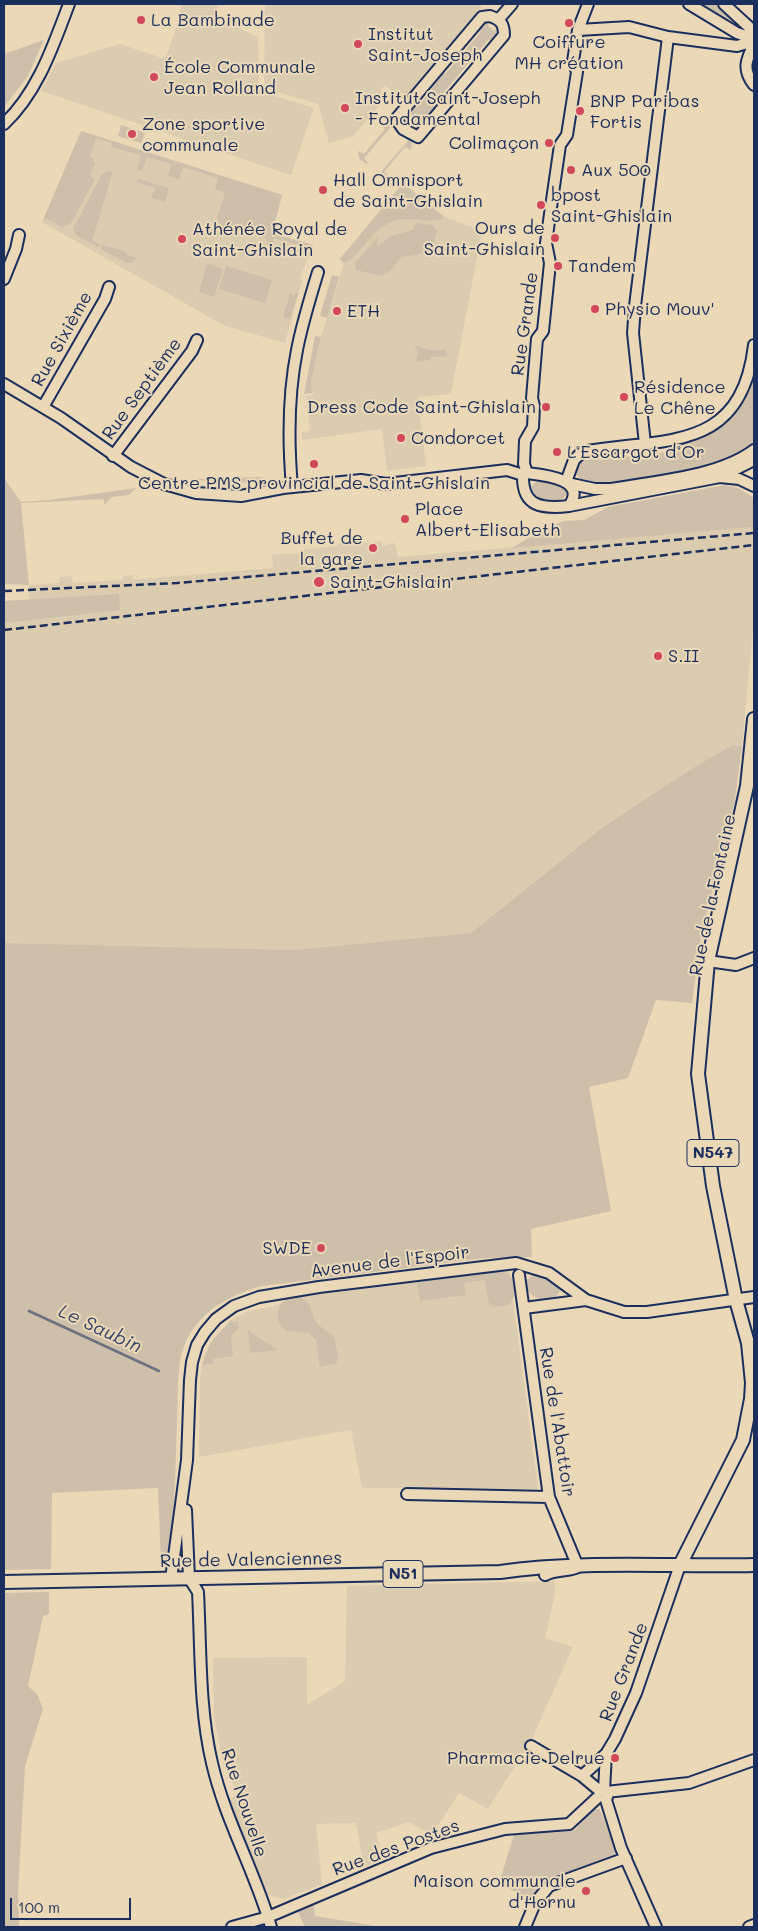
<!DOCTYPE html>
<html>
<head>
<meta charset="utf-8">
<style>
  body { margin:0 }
  #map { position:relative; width:758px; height:1931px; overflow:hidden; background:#ebd8b6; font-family:Mali,sans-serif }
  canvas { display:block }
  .frame { position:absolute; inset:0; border:5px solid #1b2f5e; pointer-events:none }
  .scale { position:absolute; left:10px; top:1898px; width:121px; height:22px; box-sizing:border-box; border:2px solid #1b2f5e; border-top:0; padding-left:6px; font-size:15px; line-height:18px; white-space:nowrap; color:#1b2f5e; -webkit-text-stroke:4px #ebd8b6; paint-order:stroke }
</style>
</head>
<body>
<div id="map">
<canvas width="758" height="1931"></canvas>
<div class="frame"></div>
<div class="scale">100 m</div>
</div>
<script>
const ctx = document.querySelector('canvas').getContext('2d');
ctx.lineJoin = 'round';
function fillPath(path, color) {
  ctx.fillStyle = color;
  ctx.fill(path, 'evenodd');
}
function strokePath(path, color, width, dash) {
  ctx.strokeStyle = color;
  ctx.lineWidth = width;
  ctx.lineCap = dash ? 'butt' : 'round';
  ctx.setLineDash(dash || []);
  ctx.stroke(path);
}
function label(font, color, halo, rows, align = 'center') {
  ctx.font = font + ' Mali,sans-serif';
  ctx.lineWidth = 4;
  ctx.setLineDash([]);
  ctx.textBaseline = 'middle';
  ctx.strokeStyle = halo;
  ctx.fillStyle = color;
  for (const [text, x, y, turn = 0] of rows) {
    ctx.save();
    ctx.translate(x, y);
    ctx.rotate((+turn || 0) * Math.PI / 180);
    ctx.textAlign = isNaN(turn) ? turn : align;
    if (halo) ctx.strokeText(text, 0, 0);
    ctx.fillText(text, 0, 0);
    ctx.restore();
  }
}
const built = new Path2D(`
  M 181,4 L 218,4 L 219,19 L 258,37 L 259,91 L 314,108 L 291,175 L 41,91 L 56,63 L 120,44 L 162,58 L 166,57 L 180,16 Z
  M 265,4 L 478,4 L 482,7 L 403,101 L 385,85 L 381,90 L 381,104 L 353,136 L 329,143 L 318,104 L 264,88 Z
  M 81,131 L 282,195 L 272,233 L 313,245 L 300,278 L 302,281 L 285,343 L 225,326 L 42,222 Z
  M 403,183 L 443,216 L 482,231 L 451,394 L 418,397 L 426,466 L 387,471 L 382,429 L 302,440 L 302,432 L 310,431 L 306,396 L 313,395 L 311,382 L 321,337 L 344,263 L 340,259 Z
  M 754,527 L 754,617 L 742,746 L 733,745 L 603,827 L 471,933 L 294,950 L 4,943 L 4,623 L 20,621 L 29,599 L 29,585 L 59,583 L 60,577 L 71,576 L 73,583 L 121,580 L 124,576 L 133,575 L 133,579 L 140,579 L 273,568 L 272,554 L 298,554 L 300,553 L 300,550 L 337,546 L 337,544 L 354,542 L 354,544 L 381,541 L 382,546 L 395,543 L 398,557 Z
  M 509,1270 L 538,1489 L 362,1488 L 351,1430 L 199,1457 L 200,1380 L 203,1358 L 211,1342 L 231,1320 L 248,1311 L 274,1306 L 295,1296 Z
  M 555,1581 L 555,1594 L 545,1638 L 573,1647 L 532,1739 L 488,1809 L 459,1793 L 432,1835 L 409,1822 L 376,1833 L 383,1860 L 364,1867 L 356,1823 L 316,1824 L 322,1884 L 284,1899 L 266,1895 L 232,1807 L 230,1800 L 238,1792 L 225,1771 L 214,1718 L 213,1658 L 307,1657 L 307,1705 L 345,1681 L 347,1586 Z`);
const green = new Path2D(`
  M 704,4 L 718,4 L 741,25 L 740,29 L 705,9 Z
  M 486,19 L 490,21 L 488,26 L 494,31 L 498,28 L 501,31 L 493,44 L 492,39 L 488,40 L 435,103 L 436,111 L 419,130 L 409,129 L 403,121 L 403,117 L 411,105 L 412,110 L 415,109 L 432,90 L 431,81 L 438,72 L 442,74 L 446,73 L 480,33 L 478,25 Z
  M 44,40 L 28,76 L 4,107 L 4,54 Z
  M 388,122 L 397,130 L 391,127 L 364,158 L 368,163 L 366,164 L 359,158 L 358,151 L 364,154 L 385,129 L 381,125 Z
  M 121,125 L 145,133 L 141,143 L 118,136 Z
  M 81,131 L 282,195 L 272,233 L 313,245 L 309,259 L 301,252 L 302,246 L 274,238 L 272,244 L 268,243 L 266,238 L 221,226 L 217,218 L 225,193 L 215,189 L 218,178 L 183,167 L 179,179 L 168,176 L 171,164 L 147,157 L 142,171 L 137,169 L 141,155 L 111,147 L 112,143 L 96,138 L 90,156 L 95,163 L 90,176 L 95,179 L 71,223 L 63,227 L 44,218 Z
  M 403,135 L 412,142 L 411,150 L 405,147 L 384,172 L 388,175 L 387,178 L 382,177 L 374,170 L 380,173 L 408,141 Z
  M 107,171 L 113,171 L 92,241 L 100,244 L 98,247 L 76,235 L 73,229 L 101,176 Z
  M 138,179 L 169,188 L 165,202 L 151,198 L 155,188 L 137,182 Z
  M 403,183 L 443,216 L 441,219 C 422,224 409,213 387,224 C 369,233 362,255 344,263 L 340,259 Z
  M 417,223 L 432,225 L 437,231 L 430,253 L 401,257 L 389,272 L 382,276 L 356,270 L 355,263 L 378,237 L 377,246 L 391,236 L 412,230 Z
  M 103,245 L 127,252 L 127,255 L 137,258 L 134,262 L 127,263 L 101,249 Z
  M 207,264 L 223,269 L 214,297 L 199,292 Z
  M 226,266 L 272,280 L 265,303 L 219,289 Z
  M 332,275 L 339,277 L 327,318 L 320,316 Z
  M 296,291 L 298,294 L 290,319 L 283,317 L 290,294 L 295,296 Z
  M 315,336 L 321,337 L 311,382 L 312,393 L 304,394 Z
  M 414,345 L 429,350 L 445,350 L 448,356 L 432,357 L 430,360 L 416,362 L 418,352 Z
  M 754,370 L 754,443 C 715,473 660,475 612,485 C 599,485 579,486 575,470 L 582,457 L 595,454 L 599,460 L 676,451 L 672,444 C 712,438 745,411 754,370 Z
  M 263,477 L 263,482 L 218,483 L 194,479 Z
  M 4,478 L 21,502 L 50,500 L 136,488 L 129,495 L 112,497 L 104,505 L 104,499 L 21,503 L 29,585 L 4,584 Z
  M 540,479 L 563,486 L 567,493 C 561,508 532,501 531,486 Z
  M 725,485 L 738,488 L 754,498 L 754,527 L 511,548 L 543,530 L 564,521 L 584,520 L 608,507 Z
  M 119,594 L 120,610 L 4,623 L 4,601 Z
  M 733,745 L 742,746 L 735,799 L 701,936 L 692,1003 L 656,1000 L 628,1078 L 589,1087 L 611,1211 L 531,1229 L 532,1257 L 485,1258 L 262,1286 C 224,1296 188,1318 180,1361 C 177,1381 178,1402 177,1422 C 175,1469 176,1516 166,1562 L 161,1563 L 158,1488 L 52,1493 L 51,1569 L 4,1570 L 4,943 L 294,950 L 471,933 L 603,827 L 698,765 Z
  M 499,1271 L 509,1274 L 515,1283 L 514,1297 L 508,1305 L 495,1307 L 489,1304 L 485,1280 L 464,1283 L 466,1295 L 420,1301 L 417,1281 Z
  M 532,1275 C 543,1277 555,1281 560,1291 L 554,1299 C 541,1301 533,1299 525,1287 L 527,1280 Z
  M 295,1296 C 313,1299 309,1311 317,1323 C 321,1328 328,1332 334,1336 L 338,1357 L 336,1364 L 320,1367 L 316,1340 L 308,1333 L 287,1331 C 271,1319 277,1300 295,1296 Z
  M 231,1320 L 234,1323 L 238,1321 L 239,1328 L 231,1336 L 233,1356 L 213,1359 L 213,1364 L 202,1365 L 211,1342 Z
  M 248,1330 L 252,1333 L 278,1350 L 250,1353 Z
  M 49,1592 L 49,1614 L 43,1616 L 28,1686 L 37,1694 L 43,1709 L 25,1766 L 18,1892 L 19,1927 L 4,1927 L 4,1593 Z
  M 599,1809 L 623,1856 L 546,1882 L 543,1889 L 529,1898 L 499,1884 L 515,1831 L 575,1830 L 591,1810 Z
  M 313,1901 L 315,1916 L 382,1927 L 305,1927 L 296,1908 Z`);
const stream = new Path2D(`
  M 29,1311 L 159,1371`);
const minor = new Path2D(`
  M 689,4 L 737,33 L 754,39
  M 724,4 L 749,27 L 754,36
  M 490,16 C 501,20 504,24 504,35 L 418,137 L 403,129 L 396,119 L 482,17 Z
  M 499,19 L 512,4
  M 578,30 L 629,27 L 668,37 L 737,46 L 754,41
  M 754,44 C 746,60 742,70 754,85
  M 4,124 C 38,92 53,46 69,4
  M 4,279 L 16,249 L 19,235
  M 4,384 L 61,418 L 131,467 L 164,484 L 196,493 L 241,496 L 283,488 L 361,480 L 386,484 L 507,470 L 523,475
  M 43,407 L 105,299 L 109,287
  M 645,444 L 633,333 L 635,306 L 668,37
  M 113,456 L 192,351 L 197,340
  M 527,473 L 524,464 L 525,441 L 533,427 L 534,406 L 532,398 L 537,339 L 543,331 L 550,263 L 546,243 L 550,214 L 560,145 L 567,135 L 577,72 L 573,61 L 578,30 L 588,4
  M 523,475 C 522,507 542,509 569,506 L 720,477 L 739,479 L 754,486
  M 523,475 L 527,473 C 544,475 588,479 569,506
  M 720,477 L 754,460
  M 566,482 L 574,460 L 582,452 C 665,437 741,454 754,345
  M 567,483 L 595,489 L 611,489 C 655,481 718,477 754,450
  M 292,487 C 288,441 288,395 297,350 C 302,324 310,298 318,272
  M 708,961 L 736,965 L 754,958
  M 519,1275 L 549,1497 L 578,1567 C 568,1572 556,1569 545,1575
  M 524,1308 L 586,1300
  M 407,1494 L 549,1497
  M 186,1510 L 189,1578 L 198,1592 C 201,1649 199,1708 212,1763 C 225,1820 255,1871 271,1927
  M 171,1579 L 187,1460 L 190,1380 L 192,1362 L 197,1345 L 205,1332 L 216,1319 L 234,1306 L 259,1297 L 319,1287 L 516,1263 L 549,1273 L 586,1300 L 624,1312 L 647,1312 L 754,1297
  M 531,1746 L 582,1776 L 600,1791
  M 582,1776 L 606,1754
  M 606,1792 L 689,1783 L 754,1760
  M 232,1927 L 268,1917 L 431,1848 L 505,1829 L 569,1824 L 597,1798
  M 525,1927 L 535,1903 L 549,1886 L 626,1858
  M 656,1927 L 621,1848 L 606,1800 L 608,1794 L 604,1790 L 606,1754 L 615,1739 L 636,1693 L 680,1565
  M 749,1927 L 754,1925`);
const major = new Path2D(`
  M 680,1565 L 743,1440 L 751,1399 L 752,1383 L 748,1343 L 736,1300 L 713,1186 L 698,1074 L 708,961 L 747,786 L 754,719
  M 4,1582 L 500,1572 C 584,1560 670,1567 754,1565`);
const rail = new Path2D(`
  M 4,591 L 177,583 L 754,533
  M 4,630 L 754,545`);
const markers = [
  [141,20,5,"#d1495b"],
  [569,23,5,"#d1495b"],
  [358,44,5,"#d1495b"],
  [154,77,5,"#d1495b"],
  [345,108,5,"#d1495b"],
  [580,111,5,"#d1495b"],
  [132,134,5,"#d1495b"],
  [549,143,5,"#d1495b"],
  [571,170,5,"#d1495b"],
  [323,190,5,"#d1495b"],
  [541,205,5,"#d1495b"],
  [555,238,5,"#d1495b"],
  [182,239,5,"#d1495b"],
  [558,266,5,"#d1495b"],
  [595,309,5,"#d1495b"],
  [337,311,5,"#d1495b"],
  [624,397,5,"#d1495b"],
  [546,407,5,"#d1495b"],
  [401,438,5,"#d1495b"],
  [557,452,5,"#d1495b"],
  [314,464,5,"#d1495b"],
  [405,519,5,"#d1495b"],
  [373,548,5,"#d1495b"],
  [319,582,6,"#d1495b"],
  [658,656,5,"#d1495b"],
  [321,1248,5,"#d1495b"],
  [615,1758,5,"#d1495b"],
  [586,1891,5,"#d1495b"]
];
const shields = [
  [713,1153,52],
  [403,1574,40]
];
const shieldNames = [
  ["N547",713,1153],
  ["N51",403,1574]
];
const poiNames = [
  ["La Bambinade",151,20],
  ["Institut",368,34],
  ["Saint-Joseph",368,55],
  ["Coiffure",569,42,"center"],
  ["MH création",569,63,"center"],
  ["École Communale",164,67],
  ["Jean Rolland",164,88],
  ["Institut Saint-Joseph",355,98],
  ["- Fondamental",355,119],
  ["BNP Paribas",590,101],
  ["Fortis",590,122],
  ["Zone sportive",142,124],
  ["communale",142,145],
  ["Colimaçon",539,143,"right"],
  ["Aux 500",581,170],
  ["Hall Omnisport",333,180],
  ["de Saint-Ghislain",333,201],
  ["bpost",551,195],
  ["Saint-Ghislain",551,216],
  ["Ours de",545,228,"right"],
  ["Saint-Ghislain",545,249,"right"],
  ["Athénée Royal de",192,229],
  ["Saint-Ghislain",192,250],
  ["Tandem",568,266],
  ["Physio Mouv'",605,309],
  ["ETH",347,311],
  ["Résidence",634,387],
  ["Le Chêne",634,408],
  ["Dress Code Saint-Ghislain",536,407,"right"],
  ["Condorcet",411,438],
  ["L’Escargot d’Or",567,452],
  ["Centre PMS provincial de Saint-Ghislain",314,483,"center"],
  ["Place",415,509],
  ["Albert-Elisabeth",415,530],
  ["Buffet de",363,538,"right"],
  ["la gare",363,559,"right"],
  ["Saint-Ghislain",330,582],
  ["S.II",668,656],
  ["SWDE",311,1248,"right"],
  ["Pharmacie Delrue",605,1758,"right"],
  ["Maison communale",576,1881,"right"],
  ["d'Hornu",576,1902,"right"]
];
const streetNames = [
  ["Rue Grande",525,324,-82],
  ["Rue Sixième",62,339,-61],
  ["Rue Septième",142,389,-54],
  ["Rue de la Fontaine",713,895,-78],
  ["Avenue de l'Espoir",390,1262,-7],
  ["Rue de l'Abattoir",557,1422,81],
  ["Rue de Valenciennes",251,1560,-1],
  ["Rue Grande",624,1672,-69],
  ["Rue Nouvelle",244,1803,72],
  ["Rue des Postes",396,1848,-20]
];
const waterNames = [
  ["Le Saubin",100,1329,25]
];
fillPath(built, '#dbcbaf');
fillPath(green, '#cdbfa9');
strokePath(stream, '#6d7281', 2.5);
strokePath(minor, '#1b2f5e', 14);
strokePath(major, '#1b2f5e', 16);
strokePath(minor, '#ebd8b6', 10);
strokePath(major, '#ebd8b6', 12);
strokePath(rail, '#1b2f5e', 2.5, [8, 4]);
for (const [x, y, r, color] of markers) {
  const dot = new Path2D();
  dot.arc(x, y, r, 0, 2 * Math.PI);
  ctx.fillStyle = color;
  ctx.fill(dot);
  strokePath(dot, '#ebd8b6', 2);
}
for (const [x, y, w] of shields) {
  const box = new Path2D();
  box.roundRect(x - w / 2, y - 13.5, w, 27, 4);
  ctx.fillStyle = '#ebd8b6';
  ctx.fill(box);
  strokePath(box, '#1b2f5e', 1);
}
label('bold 16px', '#1b2f5e', null, shieldNames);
label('18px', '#1b2f5e', '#ebd8b6', poiNames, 'left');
label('18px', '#1b2f5e', '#ebd8b6', streetNames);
label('italic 19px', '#36456a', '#ebd8b6', waterNames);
</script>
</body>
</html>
